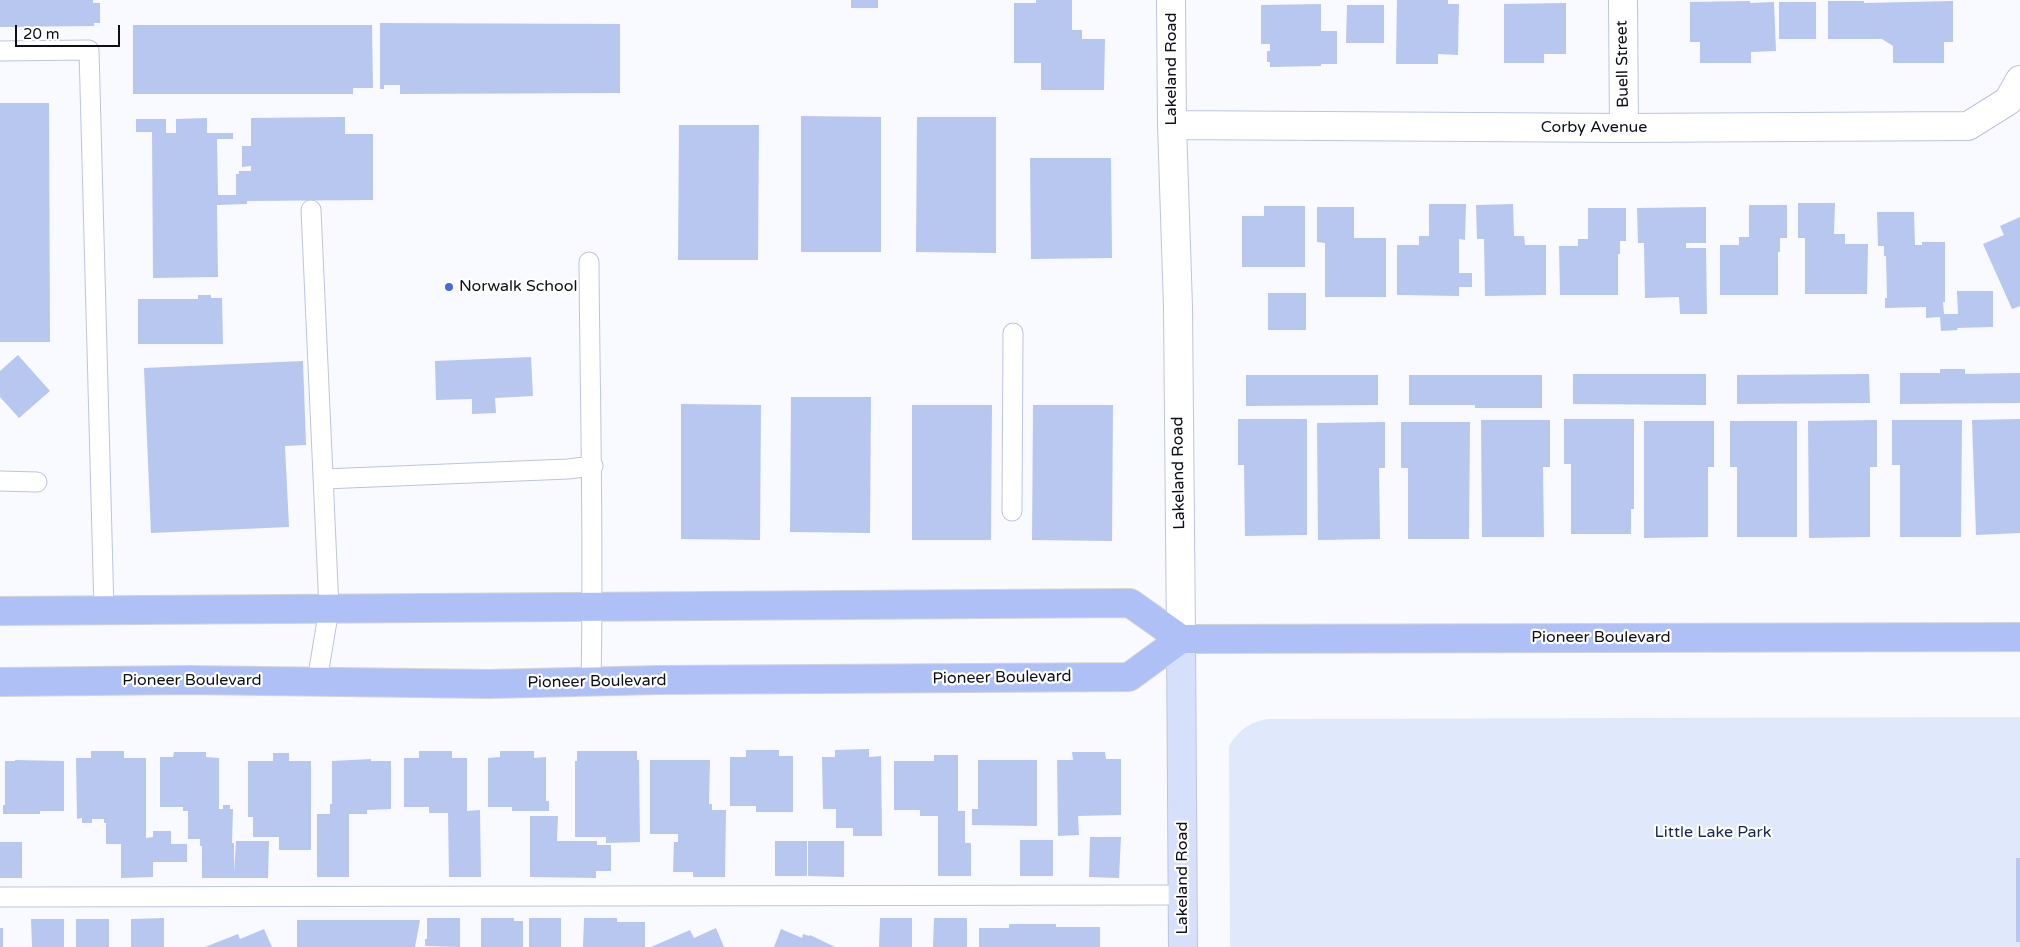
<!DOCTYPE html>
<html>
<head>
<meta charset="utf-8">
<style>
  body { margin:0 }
  #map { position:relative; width:2020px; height:947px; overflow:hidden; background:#f8faff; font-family:"Varela Round",sans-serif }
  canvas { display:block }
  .scale { position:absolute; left:15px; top:25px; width:105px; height:22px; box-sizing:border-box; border:2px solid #0d1017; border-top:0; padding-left:6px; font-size:15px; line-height:18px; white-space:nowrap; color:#0d1017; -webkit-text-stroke:4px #fff; paint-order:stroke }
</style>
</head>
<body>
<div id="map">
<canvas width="2020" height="947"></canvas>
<div class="scale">20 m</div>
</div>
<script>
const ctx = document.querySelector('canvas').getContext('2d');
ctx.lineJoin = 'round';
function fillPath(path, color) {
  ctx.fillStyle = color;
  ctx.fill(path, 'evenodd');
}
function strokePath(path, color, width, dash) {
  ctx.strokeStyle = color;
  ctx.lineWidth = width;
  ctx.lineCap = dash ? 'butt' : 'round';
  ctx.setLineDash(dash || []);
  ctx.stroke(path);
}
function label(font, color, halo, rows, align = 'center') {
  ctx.font = font + ' "Varela Round",sans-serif';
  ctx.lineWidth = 4.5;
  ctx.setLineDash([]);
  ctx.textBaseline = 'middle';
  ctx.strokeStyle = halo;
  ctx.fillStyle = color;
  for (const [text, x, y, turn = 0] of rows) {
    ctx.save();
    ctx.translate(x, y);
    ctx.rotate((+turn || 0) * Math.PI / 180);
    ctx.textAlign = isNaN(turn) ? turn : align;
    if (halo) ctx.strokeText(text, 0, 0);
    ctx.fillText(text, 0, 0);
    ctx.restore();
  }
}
const green = new Path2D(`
  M 2020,717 L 2020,947 L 1230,947 L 1229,746 C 1239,730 1249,722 1269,719 Z`);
const building = new Path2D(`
  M 0,0 L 93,0 L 93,3 L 100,3 L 100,23 L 94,23 L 94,26 L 0,27 Z
  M 851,0 L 878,0 L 878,8 L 851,8 Z
  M 1036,0 L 1072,0 L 1072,30 L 1082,30 L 1082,39 L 1105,39 L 1104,90 L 1041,90 L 1041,63 L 1014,63 L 1014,3 L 1036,3 Z
  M 1397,0 L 1448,0 L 1448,4 L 1459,4 L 1458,55 L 1438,54 L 1438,64 L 1396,64 Z
  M 1750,1 L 1750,3 L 1774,2 L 1776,51 L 1751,52 L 1751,63 L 1700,63 L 1700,42 L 1690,42 L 1690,2 Z
  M 1828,1 L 1864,1 L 1864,3 L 1953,1 L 1953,42 L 1944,42 L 1944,63 L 1893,63 L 1893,46 L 1882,39 L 1828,39 Z
  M 1779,2 L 1816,2 L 1816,39 L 1779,39 Z
  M 1566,3 L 1566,54 L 1544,54 L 1544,63 L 1504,63 L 1504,4 Z
  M 1321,4 L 1321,31 L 1337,31 L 1337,64 L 1321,64 L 1321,66 L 1270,67 L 1270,62 L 1267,62 L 1267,51 L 1270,51 L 1270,44 L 1261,44 L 1261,5 Z
  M 1347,5 L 1384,5 L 1384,43 L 1346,43 Z
  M 380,23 L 620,24 L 620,93 L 400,94 L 400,85 L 384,85 L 384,89 L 380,89 Z
  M 133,25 L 372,25 L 373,88 L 353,88 L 353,94 L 133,94 Z
  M 0,103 L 49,103 L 50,342 L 0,342 Z
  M 801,116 L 881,117 L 881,252 L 801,252 Z
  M 345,117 L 345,134 L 373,134 L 373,200 L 247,201 L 247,204 L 217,205 L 218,277 L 153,278 L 152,132 L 136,132 L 136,119 L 166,119 L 166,133 L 176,133 L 176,119 L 207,118 L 207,133 L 233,133 L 233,139 L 217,139 L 218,195 L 236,195 L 236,174 L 239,174 L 239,171 L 251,171 L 251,166 L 242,167 L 242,146 L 251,146 L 251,118 Z
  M 917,117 L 996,117 L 996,253 L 916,252 Z
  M 679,125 L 759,125 L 758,260 L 678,260 Z
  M 1030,158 L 1111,158 L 1112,258 L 1031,259 Z
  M 1798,203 L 1835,203 L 1834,234 L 1845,234 L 1845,244 L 1868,244 L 1867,294 L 1805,294 L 1805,238 L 1798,238 Z
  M 1429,204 L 1466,204 L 1465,240 L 1459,239 L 1459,273 L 1472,273 L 1472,287 L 1459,287 L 1459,296 L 1397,295 L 1397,245 L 1419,245 L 1419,236 L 1429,236 Z
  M 1513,204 L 1514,236 L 1524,236 L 1525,245 L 1546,245 L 1546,295 L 1485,296 L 1484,239 L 1477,239 L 1476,205 Z
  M 1749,205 L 1787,205 L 1787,238 L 1780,238 L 1780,252 L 1778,252 L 1778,295 L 1720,295 L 1720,245 L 1739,245 L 1739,237 L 1749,237 Z
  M 1264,206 L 1305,206 L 1305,267 L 1242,267 L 1242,216 L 1264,216 Z
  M 1317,207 L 1354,207 L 1354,238 L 1386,238 L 1386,297 L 1325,297 L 1325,243 L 1317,242 Z
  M 1706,207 L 1706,243 L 1686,243 L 1686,248 L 1706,248 L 1707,314 L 1680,314 L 1679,297 L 1645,298 L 1644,243 L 1638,243 L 1637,208 Z
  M 1588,208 L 1626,208 L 1626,241 L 1620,241 L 1620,254 L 1618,254 L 1618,295 L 1560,295 L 1559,246 L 1578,246 L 1578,239 L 1588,239 Z
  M 1877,212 L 1914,212 L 1915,245 L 1922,245 L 1922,242 L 1945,242 L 1945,302 L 1943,302 L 1944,314 L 1958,314 L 1957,291 L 1993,291 L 1993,327 L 1957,328 L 1958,330 L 1941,331 L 1940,317 L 1926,318 L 1926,307 L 1885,308 L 1885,298 L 1887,298 L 1886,256 L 1884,256 L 1884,246 L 1878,246 Z
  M 2020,217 L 2020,306 L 2012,309 L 1983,244 L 2004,235 L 2000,226 Z
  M 1268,293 L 1306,293 L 1306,330 L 1268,330 Z
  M 198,295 L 211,295 L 211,298 L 222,298 L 223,344 L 138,344 L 138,299 L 198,299 Z
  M 18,355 L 50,391 L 19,418 L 0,397 L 0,371 Z
  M 531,357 L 533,396 L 495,398 L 496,413 L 472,414 L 472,399 L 436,400 L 435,361 Z
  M 303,361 L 306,445 L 285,446 L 289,527 L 151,533 L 144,368 Z
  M 1940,369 L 1965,369 L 1965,374 L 2020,373 L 2020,403 L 1900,404 L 1900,373 L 1940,373 Z
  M 1573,374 L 1706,374 L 1706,405 L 1573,404 Z
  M 1869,374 L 1870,403 L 1737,404 L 1737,375 Z
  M 1246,375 L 1378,375 L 1378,405 L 1246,406 Z
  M 1409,375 L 1542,375 L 1542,408 L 1475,408 L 1475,405 L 1409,405 Z
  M 791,397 L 871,397 L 870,533 L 790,532 Z
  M 681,404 L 761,405 L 760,540 L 681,539 Z
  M 912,405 L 992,405 L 991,540 L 912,540 Z
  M 1033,405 L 1113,405 L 1112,541 L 1032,540 Z
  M 1238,419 L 1307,419 L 1307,535 L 1245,536 L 1244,465 L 1238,465 Z
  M 1564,419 L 1634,419 L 1634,509 L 1631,509 L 1631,534 L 1571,534 L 1571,464 L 1564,464 Z
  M 2020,419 L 2020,533 L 1976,535 L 1972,420 Z
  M 1481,420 L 1550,420 L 1550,467 L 1543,467 L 1544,537 L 1482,537 Z
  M 1877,420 L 1877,467 L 1870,467 L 1870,537 L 1809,538 L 1808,421 Z
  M 1892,420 L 1962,420 L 1961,537 L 1900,537 L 1900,465 L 1892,465 Z
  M 1644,421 L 1714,421 L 1714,467 L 1708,467 L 1708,537 L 1644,538 Z
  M 1730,421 L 1797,421 L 1797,537 L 1737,537 L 1737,467 L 1730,467 Z
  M 1385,422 L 1385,468 L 1379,468 L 1380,539 L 1318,540 L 1317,423 Z
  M 1401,422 L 1470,422 L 1469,539 L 1408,539 L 1408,468 L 1401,468 Z
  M 869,749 L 869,757 L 881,756 L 882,836 L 853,836 L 853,828 L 836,828 L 836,809 L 823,809 L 822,757 L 835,757 L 835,750 Z
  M 746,750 L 779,750 L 779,756 L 793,756 L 793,812 L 756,812 L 756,806 L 730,806 L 730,757 L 746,757 Z
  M 91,751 L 124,751 L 124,758 L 146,758 L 146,838 L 153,837 L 153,831 L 171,831 L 171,844 L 187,844 L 187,862 L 153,862 L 153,877 L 121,878 L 121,844 L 106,844 L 106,823 L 104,823 L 104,819 L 92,819 L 92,823 L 82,823 L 82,818 L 77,819 L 76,758 L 91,758 Z
  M 419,751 L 452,751 L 452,758 L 467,758 L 467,811 L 480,810 L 481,877 L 449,877 L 448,813 L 429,813 L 429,807 L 404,807 L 404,758 L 419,758 Z
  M 500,751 L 534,751 L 534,758 L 546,757 L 546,801 L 549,801 L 549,811 L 512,811 L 512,807 L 488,807 L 488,758 L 500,757 Z
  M 577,751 L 637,751 L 637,760 L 639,760 L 640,842 L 606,843 L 606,837 L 575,837 L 575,761 L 577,761 Z
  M 174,752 L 206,752 L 206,757 L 219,758 L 219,809 L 223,809 L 223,805 L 230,805 L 230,809 L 233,809 L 232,843 L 234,843 L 234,872 L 236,841 L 269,841 L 268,878 L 202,878 L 202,846 L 200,846 L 200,839 L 188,839 L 188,811 L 183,811 L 183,807 L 160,807 L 160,757 L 173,757 Z
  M 1072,752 L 1105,752 L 1106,759 L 1121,759 L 1121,815 L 1078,816 L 1079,835 L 1058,836 L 1057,760 L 1073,760 Z
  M 273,753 L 289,753 L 289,761 L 311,761 L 311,850 L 279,850 L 279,837 L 253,837 L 253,817 L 248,817 L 248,761 L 273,761 Z
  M 934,755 L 958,755 L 958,811 L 965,811 L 965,843 L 971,843 L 971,876 L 938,876 L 938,816 L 920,816 L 920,810 L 894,810 L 894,761 L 934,761 Z
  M 371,759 L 371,761 L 391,761 L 391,809 L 367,810 L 367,814 L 349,814 L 349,877 L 317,877 L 317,814 L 330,814 L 330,804 L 332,804 L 332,761 Z
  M 15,760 L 64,761 L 64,811 L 40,811 L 40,814 L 3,814 L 3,805 L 5,805 L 5,761 L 15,761 Z
  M 650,760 L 710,760 L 709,804 L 712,804 L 712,810 L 726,810 L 725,877 L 693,877 L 693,872 L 673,872 L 674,842 L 678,842 L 678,834 L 650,834 Z
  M 978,760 L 1037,760 L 1037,826 L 972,825 L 972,809 L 978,809 Z
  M 530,816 L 558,816 L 557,841 L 597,841 L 597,845 L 611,845 L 611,871 L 596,871 L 596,878 L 530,877 Z
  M 1090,837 L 1121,837 L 1119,878 L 1089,877 Z
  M 1020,840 L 1053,840 L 1053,876 L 1020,876 Z
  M 775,841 L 807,841 L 807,876 L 775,876 Z
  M 808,841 L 844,841 L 844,877 L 808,876 Z
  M 0,842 L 22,842 L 22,878 L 0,878 Z
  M 2016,858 L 2020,858 L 2020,942 L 2016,942 Z
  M 164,918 L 164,947 L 131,947 L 131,919 Z
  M 427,918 L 460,918 L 460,947 L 425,946 L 425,939 L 427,939 Z
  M 481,918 L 514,918 L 514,921 L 523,921 L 523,947 L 481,947 Z
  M 529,918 L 561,918 L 561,947 L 529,947 Z
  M 584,918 L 617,918 L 617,922 L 645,922 L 645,947 L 583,947 Z
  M 880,918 L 912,918 L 912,947 L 879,947 Z
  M 934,918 L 967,918 L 967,947 L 933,947 Z
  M 31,919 L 64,919 L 64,947 L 32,947 Z
  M 76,919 L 109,919 L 109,947 L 76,947 Z
  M 297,920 L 420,920 L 415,947 L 297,947 Z
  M 1009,924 L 1056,924 L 1056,927 L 1100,927 L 1100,947 L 979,947 L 979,928 L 1009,928 Z
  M 0,928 L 3,928 L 3,947 L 0,947 Z
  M 716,928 L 724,947 L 651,947 L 690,930 L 694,938 Z
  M 264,929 L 272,947 L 205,947 L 238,934 L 240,939 Z
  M 781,929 L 802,938 L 803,934 L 809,936 L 810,935 L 835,947 L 774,947 Z`);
const lane = new Path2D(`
  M 0,51 L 89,50 L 104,610
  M 311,210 L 329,609 L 317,681
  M 589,262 C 590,402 594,542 591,682
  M 324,479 L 568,469 L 593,466
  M 0,481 L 37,482
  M 1012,511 L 1013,333
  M 0,897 L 1183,895`);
const street = new Path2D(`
  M 1171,0 L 1172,125 L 1178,307 L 1181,639
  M 1623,0 L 1624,128
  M 1172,125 L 1624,128 L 1968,126 L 2008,101 L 2020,80`);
const secondary = new Path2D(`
  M 1181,639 L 1183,947`);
const primary = new Path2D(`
  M 0,611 L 1130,603 L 1181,639 L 2020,637
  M 0,682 L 188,680 L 489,684 L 659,680 L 1129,677 L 1181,639`);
const markers = [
  [449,287,5,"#4b68dc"]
];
const streetNames = [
  ["Buell Street",1623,64,-91],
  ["Lakeland Road",1172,69,-90],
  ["Corby Avenue",1594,128],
  ["Lakeland Road",1179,473,-91],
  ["Pioneer Boulevard",1601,638],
  ["Pioneer Boulevard",1002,678,-1],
  ["Pioneer Boulevard",192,681],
  ["Pioneer Boulevard",597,682,-1],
  ["Lakeland Road",1183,878,-90]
];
const poiNames = [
  ["Norwalk School",459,287]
];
const parkNames = [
  ["Little Lake Park",1713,833]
];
fillPath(green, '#e0e8fc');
fillPath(building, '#b8c7ef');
strokePath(lane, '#bdc5db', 21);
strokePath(street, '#bdc5db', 30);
strokePath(secondary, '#bdc5db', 30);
strokePath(primary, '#d3d4d5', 30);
strokePath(lane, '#fff', 19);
strokePath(street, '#fff', 28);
strokePath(secondary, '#d7e0fb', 28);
strokePath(primary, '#afc0f7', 28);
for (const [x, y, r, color] of markers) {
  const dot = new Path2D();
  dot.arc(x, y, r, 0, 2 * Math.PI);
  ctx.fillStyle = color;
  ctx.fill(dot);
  strokePath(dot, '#fff', 2);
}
label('16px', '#0d1017', '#fff', streetNames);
label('16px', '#0d1017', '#fff', poiNames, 'left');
label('16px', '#192656', '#fff', parkNames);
</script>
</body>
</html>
